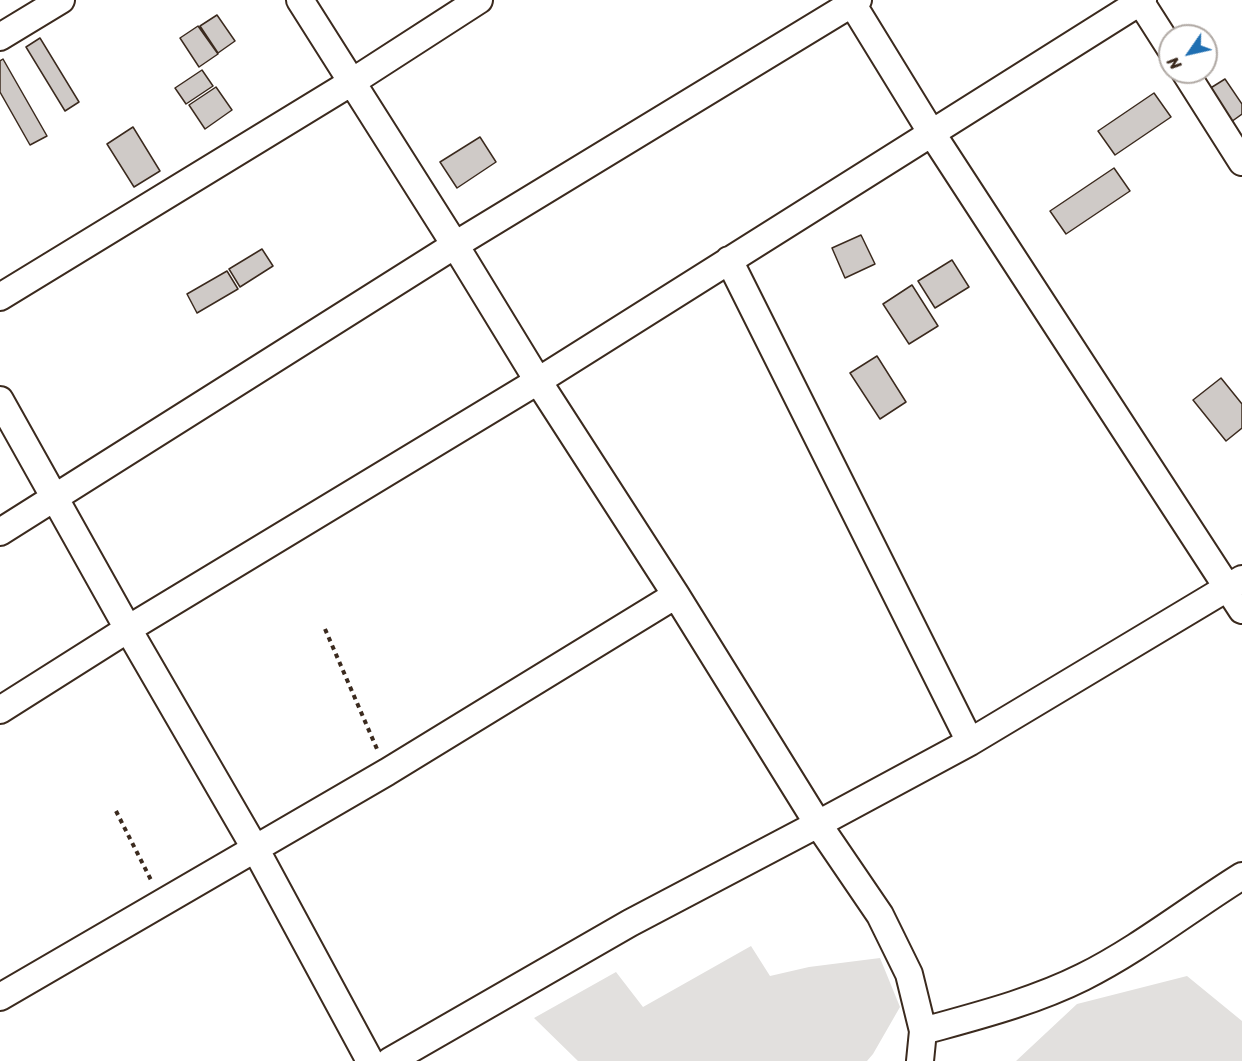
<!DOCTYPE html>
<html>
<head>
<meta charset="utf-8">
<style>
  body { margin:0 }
  #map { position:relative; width:1242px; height:1061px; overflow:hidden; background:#fff; font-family:Sriracha,sans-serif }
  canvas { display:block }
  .north { position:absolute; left:1158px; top:24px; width:60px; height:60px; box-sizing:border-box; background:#fff; border:2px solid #b1aaa5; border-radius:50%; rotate:236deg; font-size:16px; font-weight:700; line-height:24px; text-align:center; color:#3b2a1e }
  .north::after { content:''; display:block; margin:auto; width:21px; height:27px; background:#1f6fb2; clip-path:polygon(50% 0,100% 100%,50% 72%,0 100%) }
</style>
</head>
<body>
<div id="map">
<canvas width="1242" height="1061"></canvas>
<div class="north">N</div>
</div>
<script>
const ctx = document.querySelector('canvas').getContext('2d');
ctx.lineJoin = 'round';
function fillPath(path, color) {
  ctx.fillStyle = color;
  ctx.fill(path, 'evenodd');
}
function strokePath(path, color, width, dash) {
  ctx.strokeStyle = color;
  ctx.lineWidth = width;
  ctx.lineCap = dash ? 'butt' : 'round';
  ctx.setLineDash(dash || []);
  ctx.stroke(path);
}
const green = new Path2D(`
  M 751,946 L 770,976 L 809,967 L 880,958 L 900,1007 L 873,1054 L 867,1061 L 578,1061 L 534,1018 L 616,972 L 643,1007 Z
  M 1187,976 L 1242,1021 L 1242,1061 L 1016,1061 L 1077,1004 Z`);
const building = new Path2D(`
  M 217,15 L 235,41 L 218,53 L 200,26 Z
  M 198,26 L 218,54 L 199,67 L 180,38 Z
  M 40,38 L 79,102 L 65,111 L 26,47 Z
  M 3,59 L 47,136 L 30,145 L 0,92 L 0,61 Z
  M 202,70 L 213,86 L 186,104 L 175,88 Z
  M 1225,79 L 1242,104 L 1242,114 L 1231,122 L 1209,89 Z
  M 216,87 L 232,110 L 205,129 L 189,105 Z
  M 1154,93 L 1171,117 L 1115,155 L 1098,131 Z
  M 133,127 L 160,171 L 134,187 L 107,144 Z
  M 480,137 L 496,162 L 457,188 L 440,162 Z
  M 1114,168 L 1130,191 L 1066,234 L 1050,211 Z
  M 861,235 L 875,264 L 845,278 L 832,248 Z
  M 262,249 L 273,266 L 240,287 L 229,269 Z
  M 952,260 L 969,287 L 935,308 L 918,281 Z
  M 227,271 L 238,289 L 197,313 L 187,294 Z
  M 912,285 L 938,326 L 909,344 L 883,304 Z
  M 877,356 L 906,402 L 880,419 L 850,373 Z
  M 1221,378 L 1242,404 L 1242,428 L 1226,441 L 1193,400 Z`);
const path = new Path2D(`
  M 325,629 L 377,749
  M 116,811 L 152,882`);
const minor = new Path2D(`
  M 300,0 L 455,245 L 538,381 L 676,595 L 818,824 L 880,915 L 909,974 L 923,1031 L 920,1061
  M 850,0 L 931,132 L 1242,610
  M 1140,1 L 1170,48
  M 0,37 L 61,0
  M 1185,72 L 1242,162
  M 729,260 L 970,742
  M 0,297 L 352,82 L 479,0
  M 0,400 L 128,629 L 256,850 L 370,1061
  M 0,532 L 455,245 L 858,0
  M 0,710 L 128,629 L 538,381 L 1143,0
  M 0,997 L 387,772 L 676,595
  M 923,1031 C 977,1016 1033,1002 1083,977 C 1139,949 1189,909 1242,876
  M 390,1061 L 630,923 L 818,824 L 970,742 L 1242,579`);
fillPath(green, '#e2e0de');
fillPath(building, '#cfcac7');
strokePath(building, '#3b2a1e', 1.5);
strokePath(minor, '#3b2a1e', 30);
strokePath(path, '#3b2a1e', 4, [4.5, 4.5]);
strokePath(minor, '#fff', 26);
</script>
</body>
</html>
